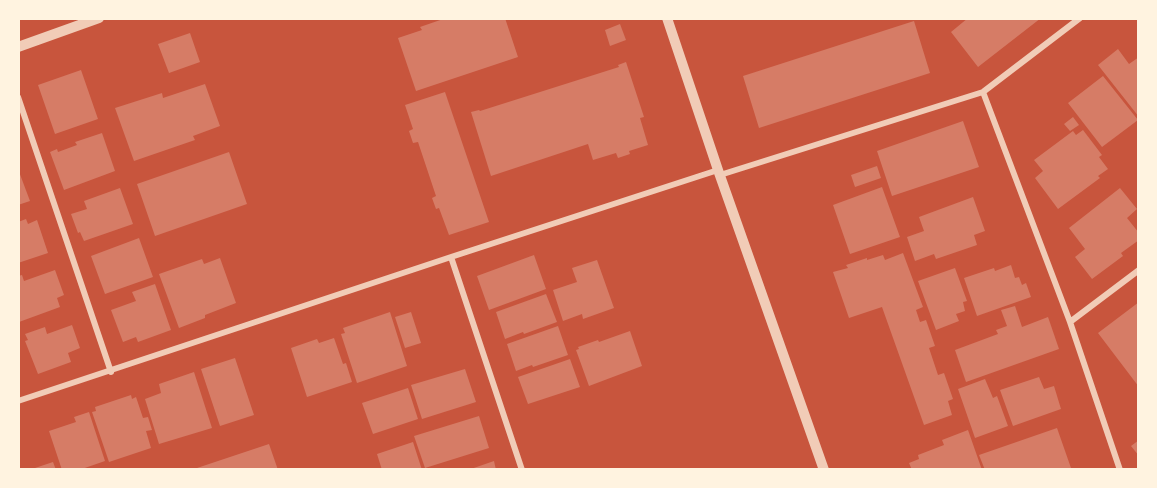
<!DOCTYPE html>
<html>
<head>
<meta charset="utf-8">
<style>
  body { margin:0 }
  #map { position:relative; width:1157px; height:488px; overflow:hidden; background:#c8553d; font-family:"Fira Sans Condensed",sans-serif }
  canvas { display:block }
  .frame { position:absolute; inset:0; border:20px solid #fff3e0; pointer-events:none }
</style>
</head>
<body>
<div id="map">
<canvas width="1157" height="488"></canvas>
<div class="frame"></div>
</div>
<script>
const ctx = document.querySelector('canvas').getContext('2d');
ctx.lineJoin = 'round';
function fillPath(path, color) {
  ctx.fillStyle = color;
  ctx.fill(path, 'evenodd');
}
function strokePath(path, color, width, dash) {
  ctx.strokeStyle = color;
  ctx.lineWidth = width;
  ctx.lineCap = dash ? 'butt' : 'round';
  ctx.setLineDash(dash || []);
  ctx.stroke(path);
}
const building = new Path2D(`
  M 446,18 L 505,18 L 518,57 L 416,91 L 398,38 L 422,30 L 420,27 Z
  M 968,18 L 1041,18 L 978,67 L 951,32 Z
  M 914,21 L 930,73 L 759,128 L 743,76 Z
  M 620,24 L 626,40 L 610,46 L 605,30 Z
  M 190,33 L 200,62 L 169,73 L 158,44 Z
  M 1118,49 L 1129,64 L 1139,57 L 1139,117 L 1098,65 Z
  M 626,62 L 644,117 L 640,118 L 648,145 L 629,151 L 630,154 L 618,158 L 616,153 L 593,160 L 588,144 L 491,176 L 471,112 L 479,110 L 480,111 L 619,67 L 618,65 Z
  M 81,70 L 98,119 L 55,134 L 38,85 Z
  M 1103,76 L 1138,120 L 1102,147 L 1068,103 Z
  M 205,84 L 220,126 L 193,136 L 195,140 L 134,161 L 115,108 L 162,93 L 163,98 Z
  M 445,92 L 489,222 L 449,235 L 439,208 L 436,209 L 432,198 L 436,196 L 418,142 L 413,143 L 409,131 L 413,129 L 405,105 Z
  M 1073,117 L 1079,125 L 1070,131 L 1064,124 Z
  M 963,121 L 979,167 L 892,196 L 877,151 Z
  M 1083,130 L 1102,155 L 1099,157 L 1108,169 L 1098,176 L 1100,178 L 1058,209 L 1035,178 L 1043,171 L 1034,160 L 1073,131 L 1076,135 Z
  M 102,133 L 115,171 L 64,190 L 50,152 L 57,149 L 58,152 L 77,145 L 75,142 Z
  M 229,152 L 247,204 L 155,236 L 137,184 Z
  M 877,166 L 881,178 L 855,187 L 851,175 Z
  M 18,169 L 30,201 L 18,205 Z
  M 882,187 L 900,237 L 850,254 L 833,205 Z
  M 120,188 L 133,224 L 84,241 L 80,232 L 78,233 L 71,214 L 87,209 L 84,201 Z
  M 1120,188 L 1137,209 L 1127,218 L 1139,233 L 1139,240 L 1121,253 L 1123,256 L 1092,279 L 1075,257 L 1085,249 L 1069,228 Z
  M 973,197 L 985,231 L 974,235 L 977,245 L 936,259 L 934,254 L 915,261 L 907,237 L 924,231 L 919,217 Z
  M 26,219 L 28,224 L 37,220 L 48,253 L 18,263 L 18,222 Z
  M 139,238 L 153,277 L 105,294 L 91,256 Z
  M 903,253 L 923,307 L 916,310 L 920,322 L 926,320 L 935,346 L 929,348 L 938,375 L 944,373 L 953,399 L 948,401 L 952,415 L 924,425 L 882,307 L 849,318 L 833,272 L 848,268 L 846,265 L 867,258 L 867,260 L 883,255 L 885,260 Z
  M 534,255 L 546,289 L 489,310 L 477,276 Z
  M 220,258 L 236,303 L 205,315 L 205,318 L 179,328 L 159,274 L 202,259 L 204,264 Z
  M 597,260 L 614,308 L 583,319 L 582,314 L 563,321 L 553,290 L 577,282 L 572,268 Z
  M 1011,265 L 1015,278 L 1019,277 L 1022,285 L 1026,283 L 1031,297 L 977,316 L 964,278 L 994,268 L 995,271 Z
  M 955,268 L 967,301 L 963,302 L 965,311 L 956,314 L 959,321 L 936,330 L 918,281 Z
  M 55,270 L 64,295 L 57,298 L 60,307 L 19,322 L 18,276 L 22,275 L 24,281 Z
  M 155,284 L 171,330 L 138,342 L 136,337 L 123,342 L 111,310 L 136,301 L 132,292 Z
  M 546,294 L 557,322 L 524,334 L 523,332 L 505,339 L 496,312 Z
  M 1139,302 L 1139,387 L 1098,333 Z
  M 1015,306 L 1022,327 L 1048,317 L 1059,349 L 966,382 L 955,350 L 998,334 L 996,330 L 1007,326 L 1001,310 Z
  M 390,312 L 407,366 L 357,383 L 341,334 L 345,333 L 343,328 Z
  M 411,312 L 421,343 L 405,348 L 395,317 Z
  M 72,325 L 80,348 L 68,353 L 71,362 L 38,374 L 25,341 L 28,340 L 25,334 L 45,327 L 47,334 Z
  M 558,326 L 568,355 L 533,367 L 532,365 L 516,371 L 507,344 Z
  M 630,331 L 642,366 L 589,386 L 576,350 L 579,349 L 578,347 L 598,340 L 599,342 Z
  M 334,338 L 343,364 L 346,363 L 352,382 L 307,397 L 291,348 L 317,339 L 319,343 Z
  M 235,358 L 254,415 L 220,426 L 201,369 Z
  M 570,359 L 580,387 L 528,404 L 518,377 Z
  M 465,369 L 476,402 L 422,419 L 411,385 Z
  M 194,372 L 212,428 L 159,444 L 145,399 L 161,393 L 159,384 Z
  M 1039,377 L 1044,389 L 1054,386 L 1061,409 L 1013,426 L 1000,390 Z
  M 985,379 L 993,398 L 997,396 L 1008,426 L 975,438 L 958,389 Z
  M 408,388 L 418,419 L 373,434 L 362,403 Z
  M 131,395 L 132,399 L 136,397 L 143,418 L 148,417 L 152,430 L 146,431 L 151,448 L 109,462 L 92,412 L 96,411 L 95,407 Z
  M 89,412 L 105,461 L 79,470 L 71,470 L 70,468 L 62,470 L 49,431 L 76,422 L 74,417 Z
  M 479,416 L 489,448 L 425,468 L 414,436 Z
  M 1057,428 L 1071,468 L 1066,470 L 985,470 L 979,455 Z
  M 968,430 L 982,470 L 912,470 L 909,463 L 919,459 L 918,455 L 944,445 L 942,440 Z
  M 1139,440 L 1139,456 L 1131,446 Z
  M 413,442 L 422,470 L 382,470 L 377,454 Z
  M 269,444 L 278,470 L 191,470 Z
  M 494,461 L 496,470 L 468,470 Z
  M 53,462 L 56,470 L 29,470 Z`);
const minor = new Path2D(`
  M 983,92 L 1070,322 L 1120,470
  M 18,97 L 111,372
  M 720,175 L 983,92 L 1080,18
  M 451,257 L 522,470
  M 1070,322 L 1139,270
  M 18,401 L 451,257 L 718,170`);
const tertiary = new Path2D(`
  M 667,18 L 718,170 L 824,470
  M 18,47 L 99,18`);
fillPath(building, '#d67c66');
strokePath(minor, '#f1ccb7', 6);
strokePath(tertiary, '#f1ccb7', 10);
</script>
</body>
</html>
